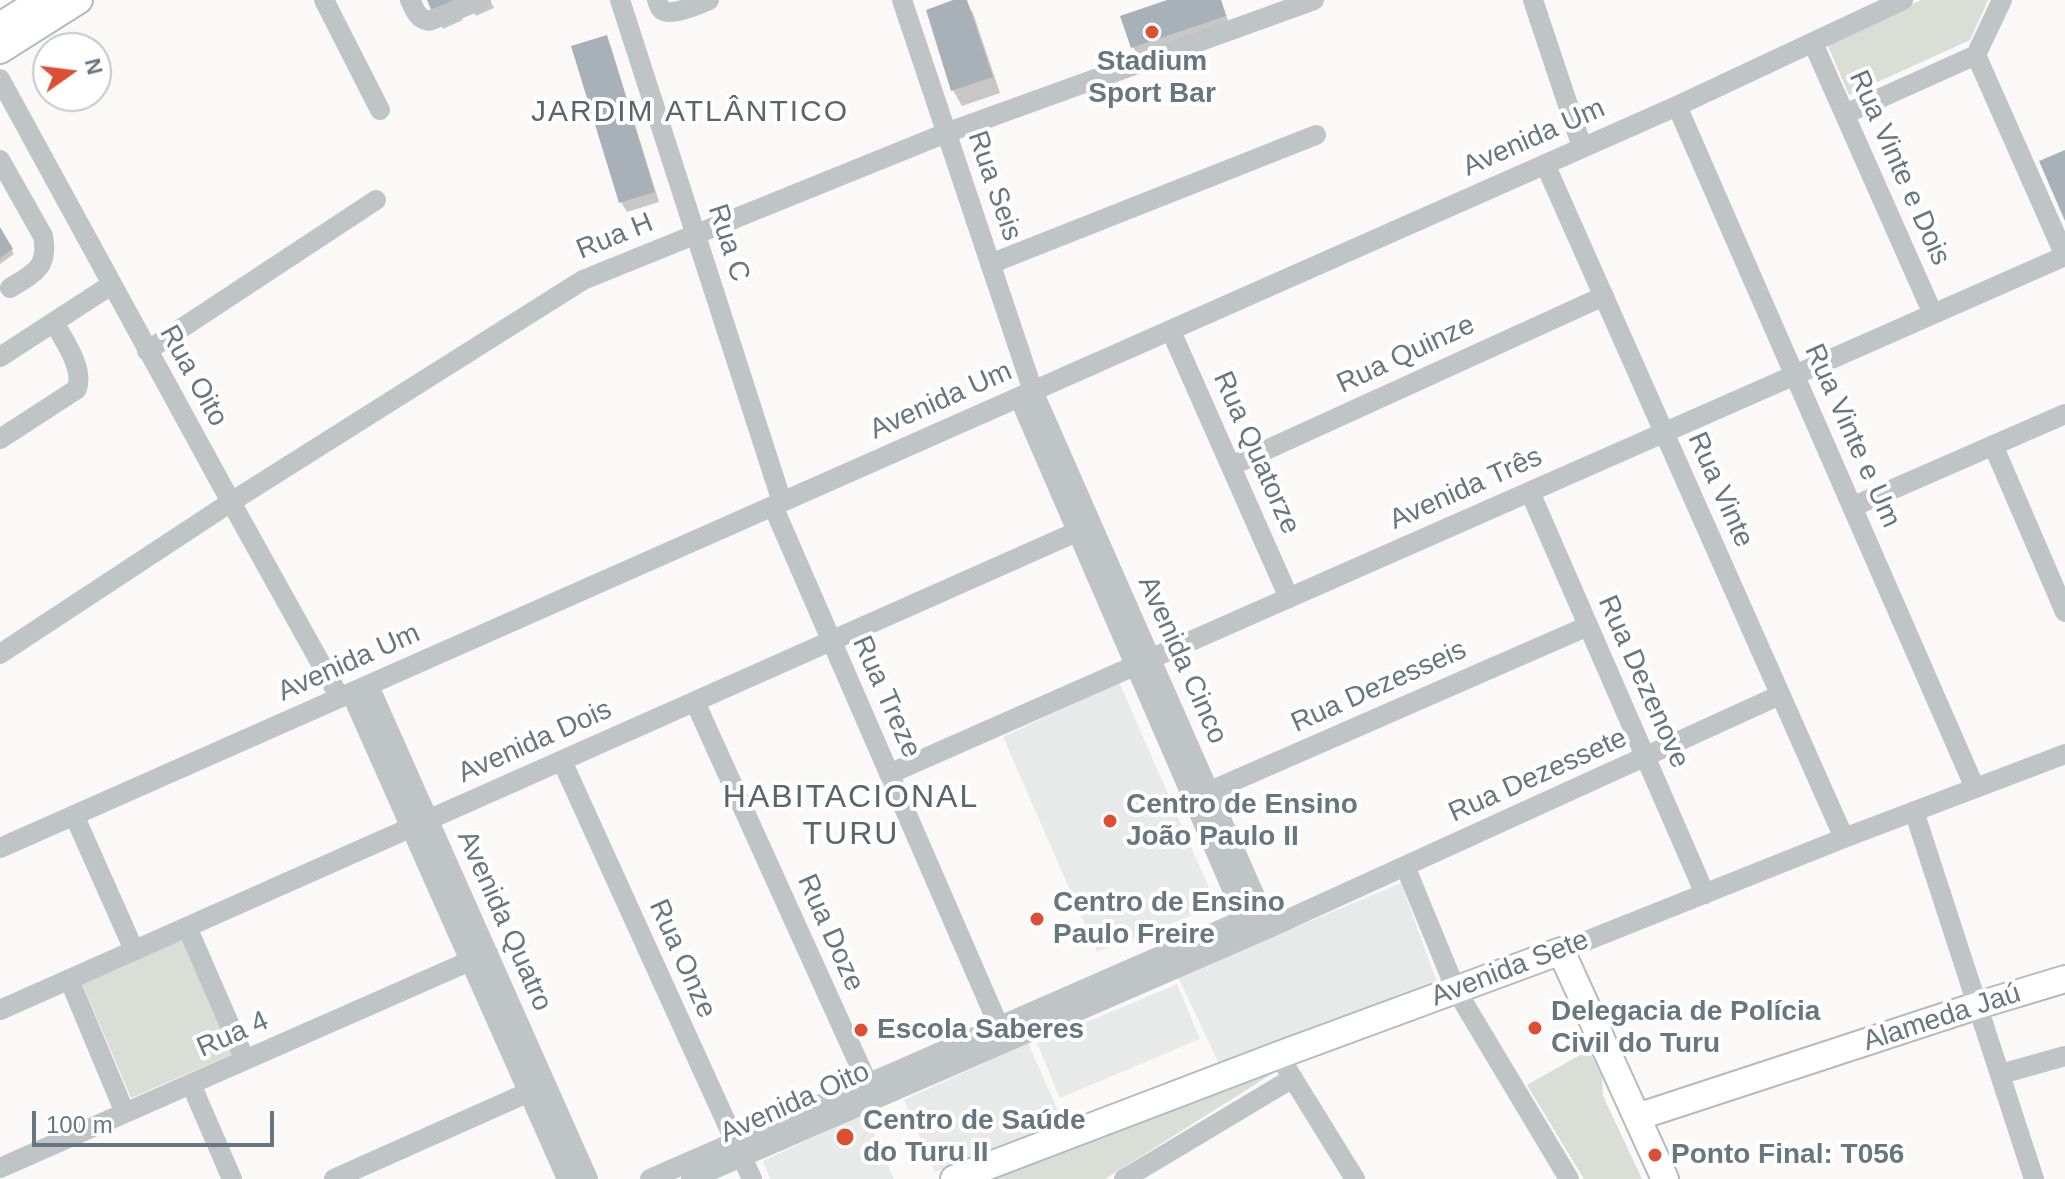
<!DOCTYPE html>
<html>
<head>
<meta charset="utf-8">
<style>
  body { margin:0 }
  #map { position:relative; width:2065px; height:1179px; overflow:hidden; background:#faf9f8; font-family:Helvetica,sans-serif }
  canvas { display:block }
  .north { position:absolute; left:32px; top:32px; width:80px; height:80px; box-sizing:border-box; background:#fff; border:2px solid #c2c9cd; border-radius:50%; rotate:76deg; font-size:22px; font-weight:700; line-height:32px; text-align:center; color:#667781 }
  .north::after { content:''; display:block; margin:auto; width:28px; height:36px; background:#dd4f34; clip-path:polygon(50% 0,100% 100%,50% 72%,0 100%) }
  .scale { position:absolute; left:32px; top:1111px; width:242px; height:36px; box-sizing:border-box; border:4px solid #667781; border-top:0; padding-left:10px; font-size:24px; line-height:28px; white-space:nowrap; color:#667781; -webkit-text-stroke:6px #fff; paint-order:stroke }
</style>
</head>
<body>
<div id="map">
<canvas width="2065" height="1179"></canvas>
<div class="north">N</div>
<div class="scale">100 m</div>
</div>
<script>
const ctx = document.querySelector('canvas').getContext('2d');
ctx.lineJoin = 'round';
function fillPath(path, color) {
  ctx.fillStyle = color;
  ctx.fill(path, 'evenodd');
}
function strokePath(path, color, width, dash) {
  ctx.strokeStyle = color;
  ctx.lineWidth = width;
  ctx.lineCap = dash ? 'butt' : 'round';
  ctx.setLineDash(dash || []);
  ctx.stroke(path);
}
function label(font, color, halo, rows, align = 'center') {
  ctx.font = font + ' Helvetica,sans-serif';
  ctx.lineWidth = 8;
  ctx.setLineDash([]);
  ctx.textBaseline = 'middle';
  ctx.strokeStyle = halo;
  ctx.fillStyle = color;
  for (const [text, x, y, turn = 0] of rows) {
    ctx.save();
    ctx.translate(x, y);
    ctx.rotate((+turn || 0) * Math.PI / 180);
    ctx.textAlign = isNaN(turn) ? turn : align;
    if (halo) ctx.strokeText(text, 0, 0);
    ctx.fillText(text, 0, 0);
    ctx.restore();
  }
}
const built = new Path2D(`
  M 1119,682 L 1217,906 L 1097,952 L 1003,737 Z
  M 1401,883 L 1438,985 L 1220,1066 L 1178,977 Z
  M 1177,984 L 1200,1039 L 1060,1098 L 1037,1043 Z
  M 1028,1043 L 1064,1124 L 935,1172 L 904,1100 Z
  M 865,1113 L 894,1179 L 770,1179 L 763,1161 Z`);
const green = new Path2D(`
  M 1921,0 L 1988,0 L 1970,40 L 1849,95 L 1828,46 Z
  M 186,934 L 238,1052 L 131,1098 L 82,983 Z
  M 1589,1050 L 1602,1077 L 1603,1096 L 1642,1179 L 1584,1179 L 1527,1085 Z
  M 1278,1070 L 1105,1179 L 986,1179 Z`);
const shadow = new Path2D(`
  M 429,0 L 455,0 L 463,20 L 443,29 Z
  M 466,0 L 490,0 L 494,8 L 476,16 Z
  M 958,0 L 965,0 L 973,13 L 1000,93 L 962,106 L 953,90 Z
  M 1174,0 L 1221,0 L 1229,23 L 1137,54 L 1133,47 Z
  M 606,37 L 611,47 L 659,202 L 627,212 L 621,202 Z
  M 0,231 L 14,254 L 0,264 Z`);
const building = new Path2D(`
  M 427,0 L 454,0 L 456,4 L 433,14 Z
  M 953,0 L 967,0 L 993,77 L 951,91 L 926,10 Z
  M 1167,0 L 1221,0 L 1226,16 L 1131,48 L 1120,16 Z
  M 607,35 L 655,192 L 619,203 L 571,46 Z
  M 2065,150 L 2065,221 L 2039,161 Z
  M 0,227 L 13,249 L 0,258 Z`);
const minor = new Path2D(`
  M 324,0 L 380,110
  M 410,0 C 415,10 417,19 429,21 L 481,0
  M 620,0 L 782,502
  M 657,0 C 659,5 659,9 664,11 C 672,16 700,4 709,0
  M 902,0 L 1033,391 L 1269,928
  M 1533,0 L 1582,147
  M 1813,43 L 1933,314
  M 1976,55 L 2065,256
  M 1976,55 L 2002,0
  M 0,79 L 231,502 L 340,698
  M 1677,106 L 1975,788
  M 1845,114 L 1976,55
  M 0,160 L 43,236 C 49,268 34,273 10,288
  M 1545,164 L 1844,838
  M 990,264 L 1316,135
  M 1171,331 L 1289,598
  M 147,351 L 376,200
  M 0,357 L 111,285
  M 1019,397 L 1245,919
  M 0,439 L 77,389 C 84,367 64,341 54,322
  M 1993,445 L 2065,612
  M 1231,466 L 1604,296
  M 1530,492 L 1705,894
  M 773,506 L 1004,1038
  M 1852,507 L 2065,414
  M 0,654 L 231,502 L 583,280 L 946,133 L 1314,0
  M 369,686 L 588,1179
  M 351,693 L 567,1179
  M 695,702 L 873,1095
  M 562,761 L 752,1179
  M 889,774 L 2065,256
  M 1199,796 L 1588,626
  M 1914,811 L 2034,1179
  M 74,815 L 134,950
  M 0,848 L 1677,106 L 1903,0
  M 1405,866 L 1456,990 L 1569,1179
  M 187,927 L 245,1060
  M 1561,951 L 1844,838 L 2065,754
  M 69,979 L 125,1113
  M 0,1010 L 1092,525
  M 1287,1069 L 1355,1179
  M 2001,1074 L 2065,1056
  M 191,1084 L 232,1179
  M 0,1168 L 488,953
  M 334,1179 L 538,1088
  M 650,1179 L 1245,919 L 1269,928
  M 691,1179 L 1269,928 L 1780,695
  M 1124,1179 L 1293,1078`);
const major = new Path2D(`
  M 0,26 L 41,0
  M 0,50 L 79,0
  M 1637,1117 L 1979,1005 L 2065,979
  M 954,1179 L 1279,1055 L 1561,951 L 1665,1179`);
const markers = [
  [1152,32,8,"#dd4f34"],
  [1110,821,8,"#dd4f34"],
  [1037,919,8,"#dd4f34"],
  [1535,1028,8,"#dd4f34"],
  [861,1030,8,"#dd4f34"],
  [845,1137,10,"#dd4f34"],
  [1655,1155,8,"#dd4f34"]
];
const poiNames = [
  ["Stadium",1152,62,"center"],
  ["Sport Bar",1152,94,"center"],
  ["Centro de Ensino",1126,805],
  ["João Paulo II",1126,837],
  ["Centro de Ensino",1053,903],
  ["Paulo Freire",1053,935],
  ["Delegacia de Polícia",1551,1012],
  ["Civil do Turu",1551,1044],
  ["Escola Saberes",877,1030],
  ["Centro de Saúde",863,1121],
  ["do Turu II",863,1153],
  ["Ponto Final: T056",1671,1155]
];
const streetNames = [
  ["Avenida Um",1534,138,-24],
  ["Rua Vinte e Dois",1899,168,66],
  ["Rua Seis",994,186,71],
  ["Rua H",615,237,-22],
  ["Rua C",728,243,72],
  ["Rua Quinze",1406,355,-25],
  ["Rua Oito",193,376,61],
  ["Avenida Um",941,401,-24],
  ["Rua Vinte e Um",1852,436,66],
  ["Rua Quatorze",1256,453,66],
  ["Avenida Três",1466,489,-24],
  ["Rua Vinte",1720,490,66],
  ["Avenida Cinco",1182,660,66],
  ["Avenida Um",349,663,-24],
  ["Rua Dezenove",1643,682,66],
  ["Rua Dezesseis",1379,687,-24],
  ["Rua Treze",886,697,66],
  ["Avenida Dois",535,742,-24],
  ["Rua Dezessete",1538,776,-24],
  ["Avenida Quatro",504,921,66],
  ["Rua Doze",830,933,66],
  ["Rua Onze",682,959,66],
  ["Avenida Sete",1510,969,-21],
  ["Alameda Jaú",1942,1018,-18],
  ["Rua 4",233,1035,-24],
  ["Avenida Oito",795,1103,-24]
];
const neighbourhoodNames = [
  ["JARDIM ATLÂNTICO",690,113]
];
const quarterNames = [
  ["HABITACIONAL",851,798],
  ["TURU",851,835]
];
fillPath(built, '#e8e9e9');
fillPath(green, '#daded7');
fillPath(shadow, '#0003');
fillPath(building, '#a8b1b7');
strokePath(major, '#b5babe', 30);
strokePath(minor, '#bfc4c7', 20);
strokePath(major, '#fff', 26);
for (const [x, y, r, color] of markers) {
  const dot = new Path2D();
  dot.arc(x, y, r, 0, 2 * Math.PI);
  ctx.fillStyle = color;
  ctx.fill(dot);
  strokePath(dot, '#fff', 3);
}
label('bold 28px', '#667781', '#fff', poiNames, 'left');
label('28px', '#667781', '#fff', streetNames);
ctx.letterSpacing = '2px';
label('30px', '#57656d', '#fff', neighbourhoodNames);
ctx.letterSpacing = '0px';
ctx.letterSpacing = '2px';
label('32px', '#57656d', '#fff', quarterNames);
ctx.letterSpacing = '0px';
</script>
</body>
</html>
